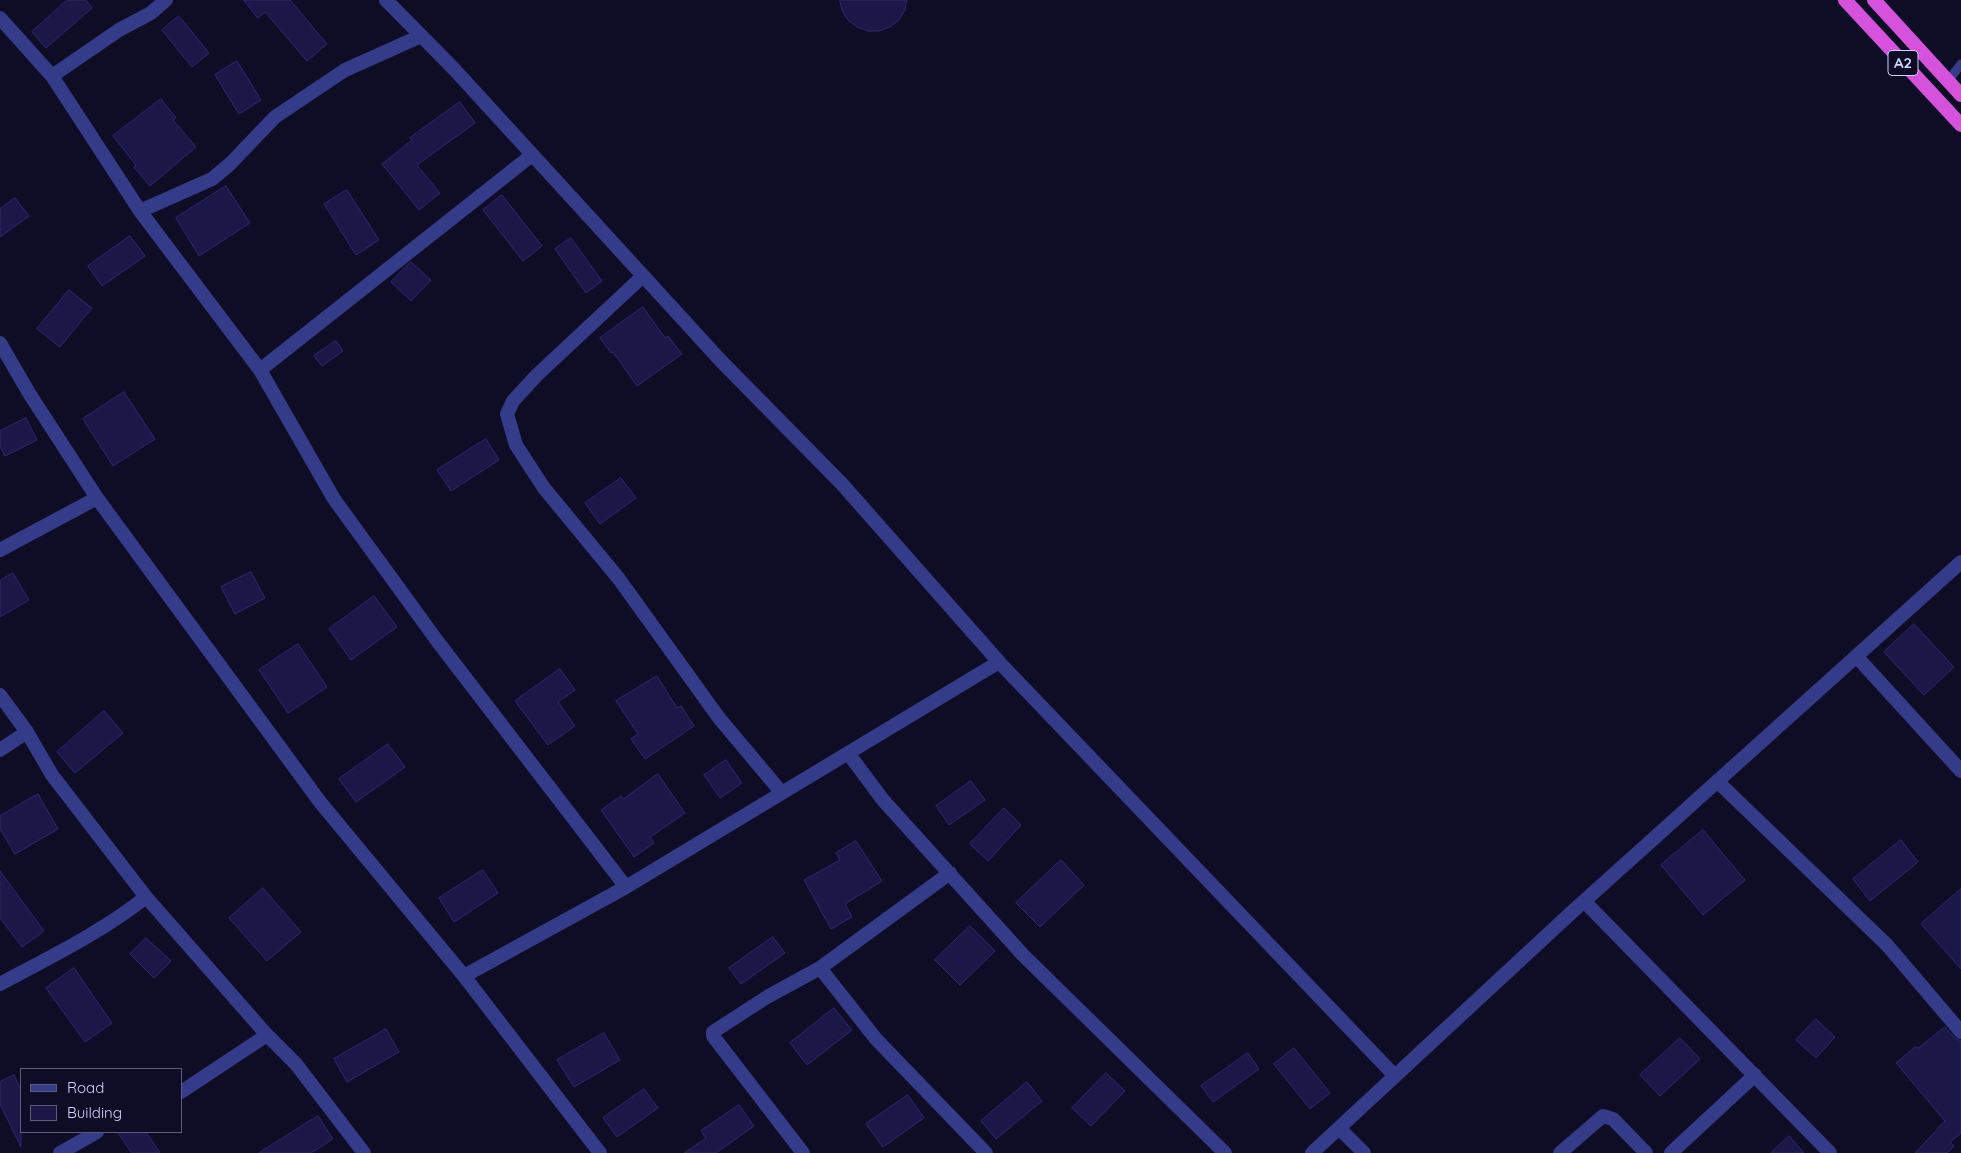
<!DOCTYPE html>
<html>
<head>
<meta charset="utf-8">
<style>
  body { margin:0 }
  #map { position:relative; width:1961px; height:1153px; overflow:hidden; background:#0e0d25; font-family:Quicksand,sans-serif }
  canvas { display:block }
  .legend { position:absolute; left:20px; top:1068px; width:162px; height:65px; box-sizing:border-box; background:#0e0d25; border:1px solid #5c5c7c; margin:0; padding:6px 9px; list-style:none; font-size:15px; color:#d1d2ff }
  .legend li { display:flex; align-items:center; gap:10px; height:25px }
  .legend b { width:25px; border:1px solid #5c5c7c }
</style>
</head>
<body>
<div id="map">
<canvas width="1961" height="1153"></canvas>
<ul class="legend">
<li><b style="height:6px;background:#343b88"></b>Road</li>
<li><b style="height:14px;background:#1b1848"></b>Building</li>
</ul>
</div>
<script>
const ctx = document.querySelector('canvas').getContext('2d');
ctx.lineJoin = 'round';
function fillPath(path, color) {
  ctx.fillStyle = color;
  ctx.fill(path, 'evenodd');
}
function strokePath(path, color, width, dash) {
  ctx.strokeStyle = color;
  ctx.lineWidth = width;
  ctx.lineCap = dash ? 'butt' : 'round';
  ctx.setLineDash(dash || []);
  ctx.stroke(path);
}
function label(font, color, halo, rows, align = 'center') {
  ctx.font = font + ' Quicksand,sans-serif';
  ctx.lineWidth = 4;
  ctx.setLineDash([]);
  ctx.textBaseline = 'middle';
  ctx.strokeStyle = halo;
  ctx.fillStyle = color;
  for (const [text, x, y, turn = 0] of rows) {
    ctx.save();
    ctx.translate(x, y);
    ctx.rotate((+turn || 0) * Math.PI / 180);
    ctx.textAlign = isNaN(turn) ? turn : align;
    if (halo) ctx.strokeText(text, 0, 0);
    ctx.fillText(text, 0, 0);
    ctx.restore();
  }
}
const building = new Path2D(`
  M 67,0 L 86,0 L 92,8 L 46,48 L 32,32 Z
  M 244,0 L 290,0 L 327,44 L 307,61 L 265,12 L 258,18 Z
  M 840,0 L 907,0 L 905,10 L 899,20 L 890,27 L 879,31 L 868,31 L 857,27 L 848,20 L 842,10 Z
  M 179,16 L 209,53 L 192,67 L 162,30 Z
  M 237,61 L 261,100 L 239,114 L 215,75 Z
  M 161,99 L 176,118 L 173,120 L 196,147 L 150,186 L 134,167 L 136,165 L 113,136 Z
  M 460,102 L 475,123 L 417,165 L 440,193 L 419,210 L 382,164 L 412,140 L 410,138 Z
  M 226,186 L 250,223 L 199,256 L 176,218 Z
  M 347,190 L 379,240 L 356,255 L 324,204 Z
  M 502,195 L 542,246 L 523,261 L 483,210 Z
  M 15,198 L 29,216 L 0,237 L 0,209 Z
  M 130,236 L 145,256 L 102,286 L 88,266 Z
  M 571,238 L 602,281 L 586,293 L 555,249 Z
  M 411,262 L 431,280 L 411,301 L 391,282 Z
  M 69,290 L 92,308 L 60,347 L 37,329 Z
  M 643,307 L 665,338 L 668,336 L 682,354 L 637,386 L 613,352 L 611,353 L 600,338 Z
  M 336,341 L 343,351 L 322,366 L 314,356 Z
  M 124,392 L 155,439 L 113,466 L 83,419 Z
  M 26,418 L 37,440 L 5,456 L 0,446 L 0,431 Z
  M 486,439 L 499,460 L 451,491 L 437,470 Z
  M 621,478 L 636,498 L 600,524 L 585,503 Z
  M 251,572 L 265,598 L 235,614 L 221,587 Z
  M 13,573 L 29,600 L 0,617 L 0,581 Z
  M 374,596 L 397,627 L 351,660 L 329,629 Z
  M 1914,624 L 1954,667 L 1924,695 L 1884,652 Z
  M 298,644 L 327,687 L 288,713 L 259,670 Z
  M 560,669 L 575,690 L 558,702 L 575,726 L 548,745 L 515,701 Z
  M 657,676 L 677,708 L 681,706 L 694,726 L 645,759 L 631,739 L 638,734 L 616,701 Z
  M 104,711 L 123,733 L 75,773 L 57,752 Z
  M 388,744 L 405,767 L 356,802 L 339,779 Z
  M 726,760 L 742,783 L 720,798 L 704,775 Z
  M 658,774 L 685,813 L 650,837 L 654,843 L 634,857 L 601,810 L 621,796 L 623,799 Z
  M 971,781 L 985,800 L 949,825 L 936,806 Z
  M 38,794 L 58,829 L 15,854 L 0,829 L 0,816 Z
  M 1004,808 L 1021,825 L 988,861 L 970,844 Z
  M 1703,830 L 1745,880 L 1703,915 L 1661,865 Z
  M 1901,840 L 1918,862 L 1870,901 L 1853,879 Z
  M 856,841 L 882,881 L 845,904 L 852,917 L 831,929 L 804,880 L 840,860 L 836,853 Z
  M 1061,860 L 1084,885 L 1040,927 L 1016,903 Z
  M 483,870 L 498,893 L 454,922 L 439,898 Z
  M 0,871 L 44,931 L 22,947 L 0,918 Z
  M 263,888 L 301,932 L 267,961 L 229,918 Z
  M 1961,889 L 1961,969 L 1921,924 Z
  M 970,926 L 995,951 L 960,985 L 935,960 Z
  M 773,937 L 785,953 L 741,984 L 729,968 Z
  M 146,938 L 171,961 L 154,978 L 130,954 Z
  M 74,968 L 112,1023 L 85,1042 L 46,988 Z
  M 834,1008 L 852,1030 L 807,1065 L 790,1043 Z
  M 1816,1019 L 1835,1037 L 1816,1058 L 1796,1040 Z
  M 1945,1027 L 1955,1038 L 1961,1041 L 1961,1133 L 1950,1142 L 1954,1146 L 1947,1153 L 1915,1153 L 1945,1121 L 1896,1063 L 1916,1046 L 1918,1048 Z
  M 386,1029 L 399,1052 L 347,1082 L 334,1059 Z
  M 604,1033 L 620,1060 L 574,1087 L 557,1060 Z
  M 1680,1038 L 1700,1059 L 1660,1096 L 1640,1075 Z
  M 1294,1048 L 1330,1093 L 1310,1109 L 1274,1064 Z
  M 1248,1053 L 1259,1069 L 1213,1102 L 1201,1086 Z
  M 1106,1073 L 1125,1091 L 1091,1126 L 1072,1108 Z
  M 14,1075 L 21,1090 L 21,1147 L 0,1104 L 0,1082 Z
  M 1027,1082 L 1042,1101 L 996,1139 L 981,1121 Z
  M 644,1089 L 658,1108 L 617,1137 L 603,1118 Z
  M 908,1095 L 924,1118 L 883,1147 L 866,1124 Z
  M 739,1105 L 754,1126 L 716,1153 L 684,1153 L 706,1138 L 701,1131 Z
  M 318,1116 L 333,1139 L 311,1153 L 259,1153 Z
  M 118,1132 L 146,1132 L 160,1153 L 132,1153 Z
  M 1789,1136 L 1804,1153 L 1771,1153 Z`);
const service = new Path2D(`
  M 1948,81 L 1961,64`);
const minor = new Path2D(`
  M 386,0 L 454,69 L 721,361 L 842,484 L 999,662 L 1395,1076
  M 0,18 L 52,76 L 140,211 L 260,370 L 334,499 L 438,642 L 626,887
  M 52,76 L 119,30 L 151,13 L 166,0
  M 140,211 L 212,179 L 230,164 L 275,117 L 345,70 L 421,36
  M 643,276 L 537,375 L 513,401 L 507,414 L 516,445 L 544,488 L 619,579 L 719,718 L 782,793
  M 0,343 L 29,393 L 97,498 L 320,802 L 464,976 L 600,1153
  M 260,370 L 532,155
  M 0,550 L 97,498
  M 1856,656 L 1961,771
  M 0,695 L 27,732 L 52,775 L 146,897 L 267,1035 L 296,1064 L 364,1153
  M 0,750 L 27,732
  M 848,753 L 883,800 L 1023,955 L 1225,1153
  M 1717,781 L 1887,945 L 1961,1032
  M 1584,901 L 1830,1153
  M 820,968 L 876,1039 L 986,1153
  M 464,976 L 626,887 L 999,662
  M 0,984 C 50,957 102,932 146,897
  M 181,1092 L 267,1035
  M 1339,1128 L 1364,1153
  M 60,1153 L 97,1132
  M 803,1153 L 713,1036 L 713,1032 L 767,997 L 820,968 L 950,873
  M 1312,1153 L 1572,912 L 1961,562
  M 1560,1153 L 1603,1116 L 1613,1119 L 1646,1153
  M 1671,1153 L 1755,1075`);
const trunk = new Path2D(`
  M 1845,0 L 1961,125
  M 1874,0 L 1961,95`);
const shields = [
  [1903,63,30]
];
const shieldNames = [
  ["A2",1903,63]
];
fillPath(building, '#1b1848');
strokePath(building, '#2e2875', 1);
strokePath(service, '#343b88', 9);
strokePath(minor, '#343b88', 14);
strokePath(trunk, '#d652dc', 14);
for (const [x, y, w] of shields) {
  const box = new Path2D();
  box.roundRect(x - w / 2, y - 12.5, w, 25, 4);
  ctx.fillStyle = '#0e0d25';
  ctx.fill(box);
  strokePath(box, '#d1d2ff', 1);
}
label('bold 15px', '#d1d2ff', null, shieldNames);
</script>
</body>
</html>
